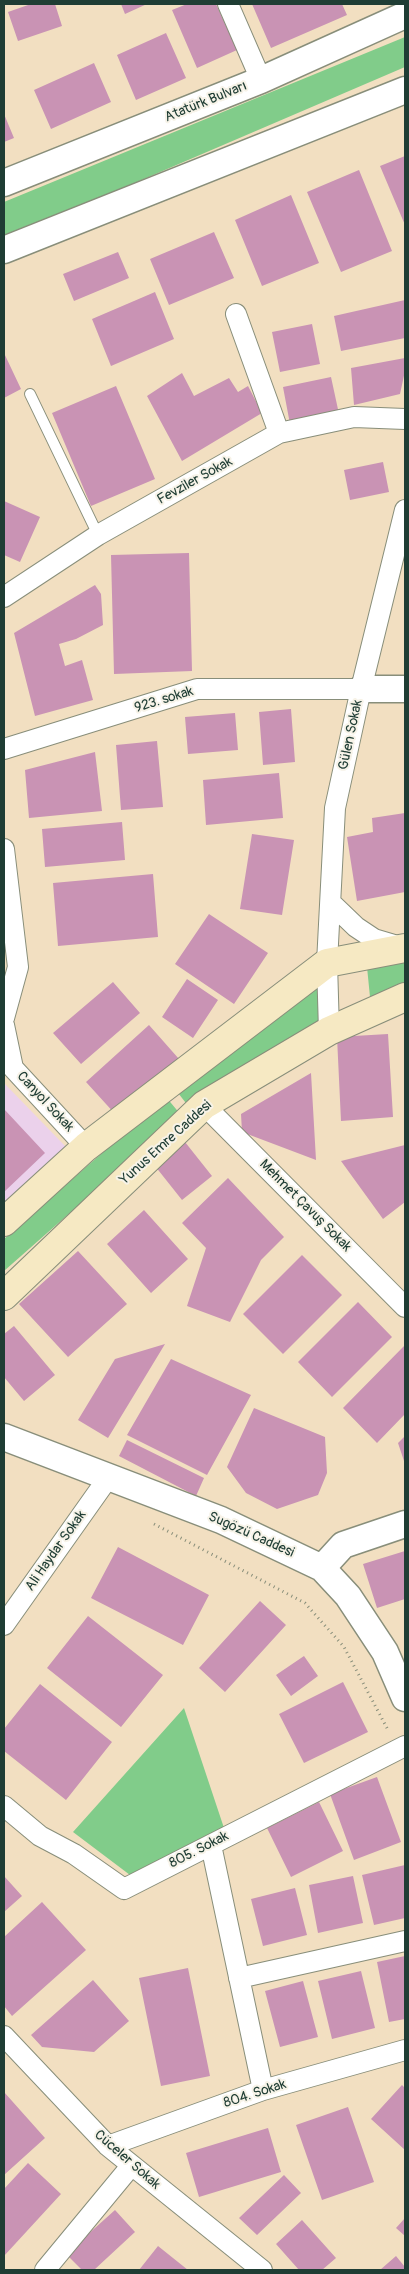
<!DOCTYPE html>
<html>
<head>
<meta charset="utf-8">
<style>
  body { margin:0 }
  #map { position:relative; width:409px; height:2274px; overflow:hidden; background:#f2dfc1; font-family:Pangolin,sans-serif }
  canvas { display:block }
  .frame { position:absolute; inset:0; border:5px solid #1f3d34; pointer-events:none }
</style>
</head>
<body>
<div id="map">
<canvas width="409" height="2274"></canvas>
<div class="frame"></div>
</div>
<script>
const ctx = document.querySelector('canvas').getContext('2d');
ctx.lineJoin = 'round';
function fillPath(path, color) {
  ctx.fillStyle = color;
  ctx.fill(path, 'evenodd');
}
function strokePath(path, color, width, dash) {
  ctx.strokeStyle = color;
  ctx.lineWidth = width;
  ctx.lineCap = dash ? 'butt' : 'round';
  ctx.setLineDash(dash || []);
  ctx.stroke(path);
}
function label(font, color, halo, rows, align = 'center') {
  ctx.font = font + ' Pangolin,sans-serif';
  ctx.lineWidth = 4;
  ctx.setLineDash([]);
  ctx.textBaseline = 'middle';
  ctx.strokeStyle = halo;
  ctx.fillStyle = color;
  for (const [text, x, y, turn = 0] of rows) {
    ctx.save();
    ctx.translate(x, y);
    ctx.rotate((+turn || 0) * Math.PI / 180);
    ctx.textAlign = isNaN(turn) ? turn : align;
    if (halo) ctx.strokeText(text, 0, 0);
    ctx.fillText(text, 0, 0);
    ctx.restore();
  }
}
const built = new Path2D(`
  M 4,1083 L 66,1147 L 4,1205 Z`);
const green = new Path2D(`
  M 405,37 L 405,67 L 4,239 L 4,202 Z
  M 405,961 L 405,988 L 370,997 L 367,967 Z
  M 320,978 L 321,1027 L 189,1107 L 175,1089 Z
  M 166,1097 L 181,1115 L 4,1271 L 4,1239 Z
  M 184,1708 L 224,1828 L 130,1875 L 73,1832 Z`);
const building = new Path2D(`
  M 31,4 L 55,4 L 62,26 L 18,41 L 8,12 Z
  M 121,4 L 147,4 L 125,14 Z
  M 187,4 L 216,4 L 237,50 L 197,68 L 172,10 Z
  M 252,4 L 342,4 L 347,15 L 271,48 Z
  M 166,33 L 186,78 L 136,100 L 117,55 Z
  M 94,63 L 111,102 L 51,129 L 34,90 Z
  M 4,114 L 14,138 L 4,142 Z
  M 405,156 L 405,225 L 380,166 Z
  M 359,170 L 392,251 L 341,272 L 307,192 Z
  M 291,195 L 319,263 L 262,286 L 235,220 Z
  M 214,232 L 234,278 L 169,305 L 150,259 Z
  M 118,252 L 129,278 L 74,301 L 63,274 Z
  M 155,292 L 174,339 L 111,366 L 92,319 Z
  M 405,300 L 405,338 L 341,351 L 334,316 Z
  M 312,324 L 320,364 L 280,372 L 272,332 Z
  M 4,353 L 21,389 L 4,398 Z
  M 405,358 L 405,371 L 400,394 L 354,405 L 351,368 Z
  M 182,373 L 194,396 L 229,378 L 238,392 L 248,386 L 262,413 L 182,461 L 147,396 Z
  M 331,377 L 339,414 L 290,424 L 283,387 Z
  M 116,386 L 155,479 L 91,506 L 52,413 Z
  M 383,462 L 389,492 L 350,500 L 344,470 Z
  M 4,501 L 40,517 L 20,562 L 4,555 Z
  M 189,553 L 192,671 L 114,674 L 111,555 Z
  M 95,585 L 101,594 L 103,625 L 76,639 L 59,644 L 65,666 L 82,660 L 93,700 L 35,716 L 14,633 Z
  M 291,709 L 295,762 L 263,765 L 259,712 Z
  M 235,713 L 238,750 L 188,754 L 185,717 Z
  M 157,741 L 163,807 L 121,810 L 116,745 Z
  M 95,752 L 102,811 L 29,818 L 25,770 Z
  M 279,773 L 283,818 L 206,825 L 203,780 Z
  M 405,813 L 405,892 L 357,901 L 347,837 L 373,832 L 372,818 Z
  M 122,822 L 125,860 L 45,867 L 42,829 Z
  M 252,834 L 294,840 L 282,915 L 240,909 Z
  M 153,874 L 158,937 L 58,946 L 53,883 Z
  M 209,914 L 268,953 L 234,1004 L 175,964 Z
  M 187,979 L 218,1000 L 193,1038 L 162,1017 Z
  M 113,982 L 140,1013 L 81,1064 L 53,1033 Z
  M 149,1025 L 179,1059 L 116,1115 L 86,1082 Z
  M 388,1034 L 393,1117 L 341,1121 L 337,1037 Z
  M 311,1073 L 316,1160 L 242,1132 L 241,1114 Z
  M 4,1109 L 45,1153 L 4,1192 Z
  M 185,1142 L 212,1176 L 182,1200 L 155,1166 Z
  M 405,1145 L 405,1202 L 383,1219 L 341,1161 Z
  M 228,1178 L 284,1237 L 261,1260 L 230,1322 L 187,1306 L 206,1248 L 182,1223 Z
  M 144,1210 L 188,1259 L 151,1293 L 107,1244 Z
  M 78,1251 L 127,1304 L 68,1357 L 19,1304 Z
  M 302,1255 L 342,1295 L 283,1354 L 243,1314 Z
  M 358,1302 L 392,1337 L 332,1397 L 298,1362 Z
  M 14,1326 L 55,1375 L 24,1401 L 4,1377 L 4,1334 Z
  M 165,1344 L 108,1438 L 78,1420 L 115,1359 Z
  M 405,1345 L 405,1414 L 377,1443 L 343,1408 Z
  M 171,1359 L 251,1395 L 207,1475 L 127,1435 Z
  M 254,1408 L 325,1437 L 327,1473 L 318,1495 L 277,1509 L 246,1493 L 227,1467 Z
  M 405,1436 L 405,1464 L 398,1443 Z
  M 127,1440 L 204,1478 L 196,1496 L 119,1456 Z
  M 118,1547 L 209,1595 L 183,1645 L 91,1598 Z
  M 405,1551 L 405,1599 L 377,1608 L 363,1564 Z
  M 260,1601 L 286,1625 L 225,1692 L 199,1668 Z
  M 88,1616 L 163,1675 L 121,1727 L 47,1668 Z
  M 304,1656 L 318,1676 L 291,1696 L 276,1675 Z
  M 343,1682 L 368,1732 L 304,1763 L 279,1714 Z
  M 40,1684 L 112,1742 L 66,1800 L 4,1751 L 4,1729 Z
  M 377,1777 L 401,1842 L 354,1860 L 330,1794 Z
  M 319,1802 L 343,1851 L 291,1877 L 267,1828 Z
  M 405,1865 L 405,1918 L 374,1925 L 362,1875 Z
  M 4,1876 L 22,1896 L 4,1912 Z
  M 353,1876 L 363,1923 L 318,1933 L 309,1885 Z
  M 295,1888 L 307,1935 L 263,1946 L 251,1899 Z
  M 42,1902 L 86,1950 L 12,2016 L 4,2006 L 4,1937 Z
  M 405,1956 L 405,2019 L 389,2022 L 377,1962 Z
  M 188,1968 L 210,2076 L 161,2086 L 139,1978 Z
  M 361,1971 L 375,2028 L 332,2039 L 318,1981 Z
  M 93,1980 L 129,2021 L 94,2052 L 42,2047 L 31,2035 Z
  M 303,1981 L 318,2037 L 280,2047 L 265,1991 Z
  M 402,2085 L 405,2088 L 405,2150 L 371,2119 Z
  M 4,2092 L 45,2138 L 4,2175 Z
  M 348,2107 L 374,2182 L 322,2200 L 296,2125 Z
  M 268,2128 L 281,2172 L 199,2197 L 186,2153 Z
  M 28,2163 L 61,2194 L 4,2256 L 4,2189 Z
  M 284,2175 L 301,2193 L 257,2235 L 239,2218 Z
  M 115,2210 L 135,2232 L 94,2270 L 82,2270 L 66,2254 Z
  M 405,2218 L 405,2236 L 396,2228 Z
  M 302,2220 L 336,2258 L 322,2270 L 299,2270 L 276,2244 Z
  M 158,2246 L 188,2270 L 139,2270 Z
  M 396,2256 L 405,2267 L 405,2270 L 380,2270 Z`);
const path = new Path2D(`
  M 154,1524 L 305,1603 L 344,1647 L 388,1730`);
const service = new Path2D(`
  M 30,394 L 98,535`);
const minor = new Path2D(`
  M 228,4 L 261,80
  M 236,314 L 279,433
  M 4,597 L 98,535 L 279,433 L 354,417 L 405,419
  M 4,749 L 197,689 L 361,689
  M 4,849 L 18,967 L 4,1018
  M 331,903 L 356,927 L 374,939 L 401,947
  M 4,1025 L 13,1068 L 86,1147
  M 329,1031 L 327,963 L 335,808 L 361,689 L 405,510
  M 204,1105 L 405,1307
  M 4,1625 L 108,1478
  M 4,1806 L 40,1836 L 74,1854 L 124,1889 L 405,1746
  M 211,1845 L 263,2090
  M 239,1978 L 405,1941
  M 4,2036 L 108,2146 L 262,2270
  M 108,2146 L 263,2090 L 405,2050
  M 45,2270 L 131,2166`);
const tertiary = new Path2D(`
  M 4,183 L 261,80 L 405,15
  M 4,250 L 405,90
  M 361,689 L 405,689
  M 4,1437 L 221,1520 L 322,1568 L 348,1596 L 385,1652 L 405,1698
  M 322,1568 L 343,1545 L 405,1524`);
const secondary = new Path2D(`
  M 4,1222 L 86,1147 L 327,963 L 405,948
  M 4,1296 L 204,1105 L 329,1031 L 405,997`);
const streetNames = [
  ["Atatürk Bulvarı",206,102,-22],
  ["Fevziler Sokak",195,481,-29],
  ["923. sokak",164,700,-17],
  ["Gülen Sokak",351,735,-78],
  ["Canyol Sokak",45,1102,47],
  ["Yunus Emre Caddesi",166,1143,-42],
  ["Mehmet Çavuş Sokak",305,1206,45],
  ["Sugözü Caddesi",251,1535,24],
  ["Ali Haydar Sokak",56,1551,-55],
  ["805. Sokak",199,1850,-27],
  ["804. Sokak",255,2094,-18],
  ["Cüceler Sokak",127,2160,41]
];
fillPath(built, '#ebd1eb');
fillPath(green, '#81cc8a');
fillPath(building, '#c993b4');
strokePath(service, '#888e7a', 12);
strokePath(minor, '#888e7a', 22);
strokePath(tertiary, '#888e7a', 29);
strokePath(secondary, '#888e7a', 30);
strokePath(path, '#888e7a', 3, [1, 4]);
strokePath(service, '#fff', 10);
strokePath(minor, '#fff', 20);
strokePath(tertiary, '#fff', 26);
strokePath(secondary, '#f6e9c3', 28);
label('14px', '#1f3d34', '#f7f3e8', streetNames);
</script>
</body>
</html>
